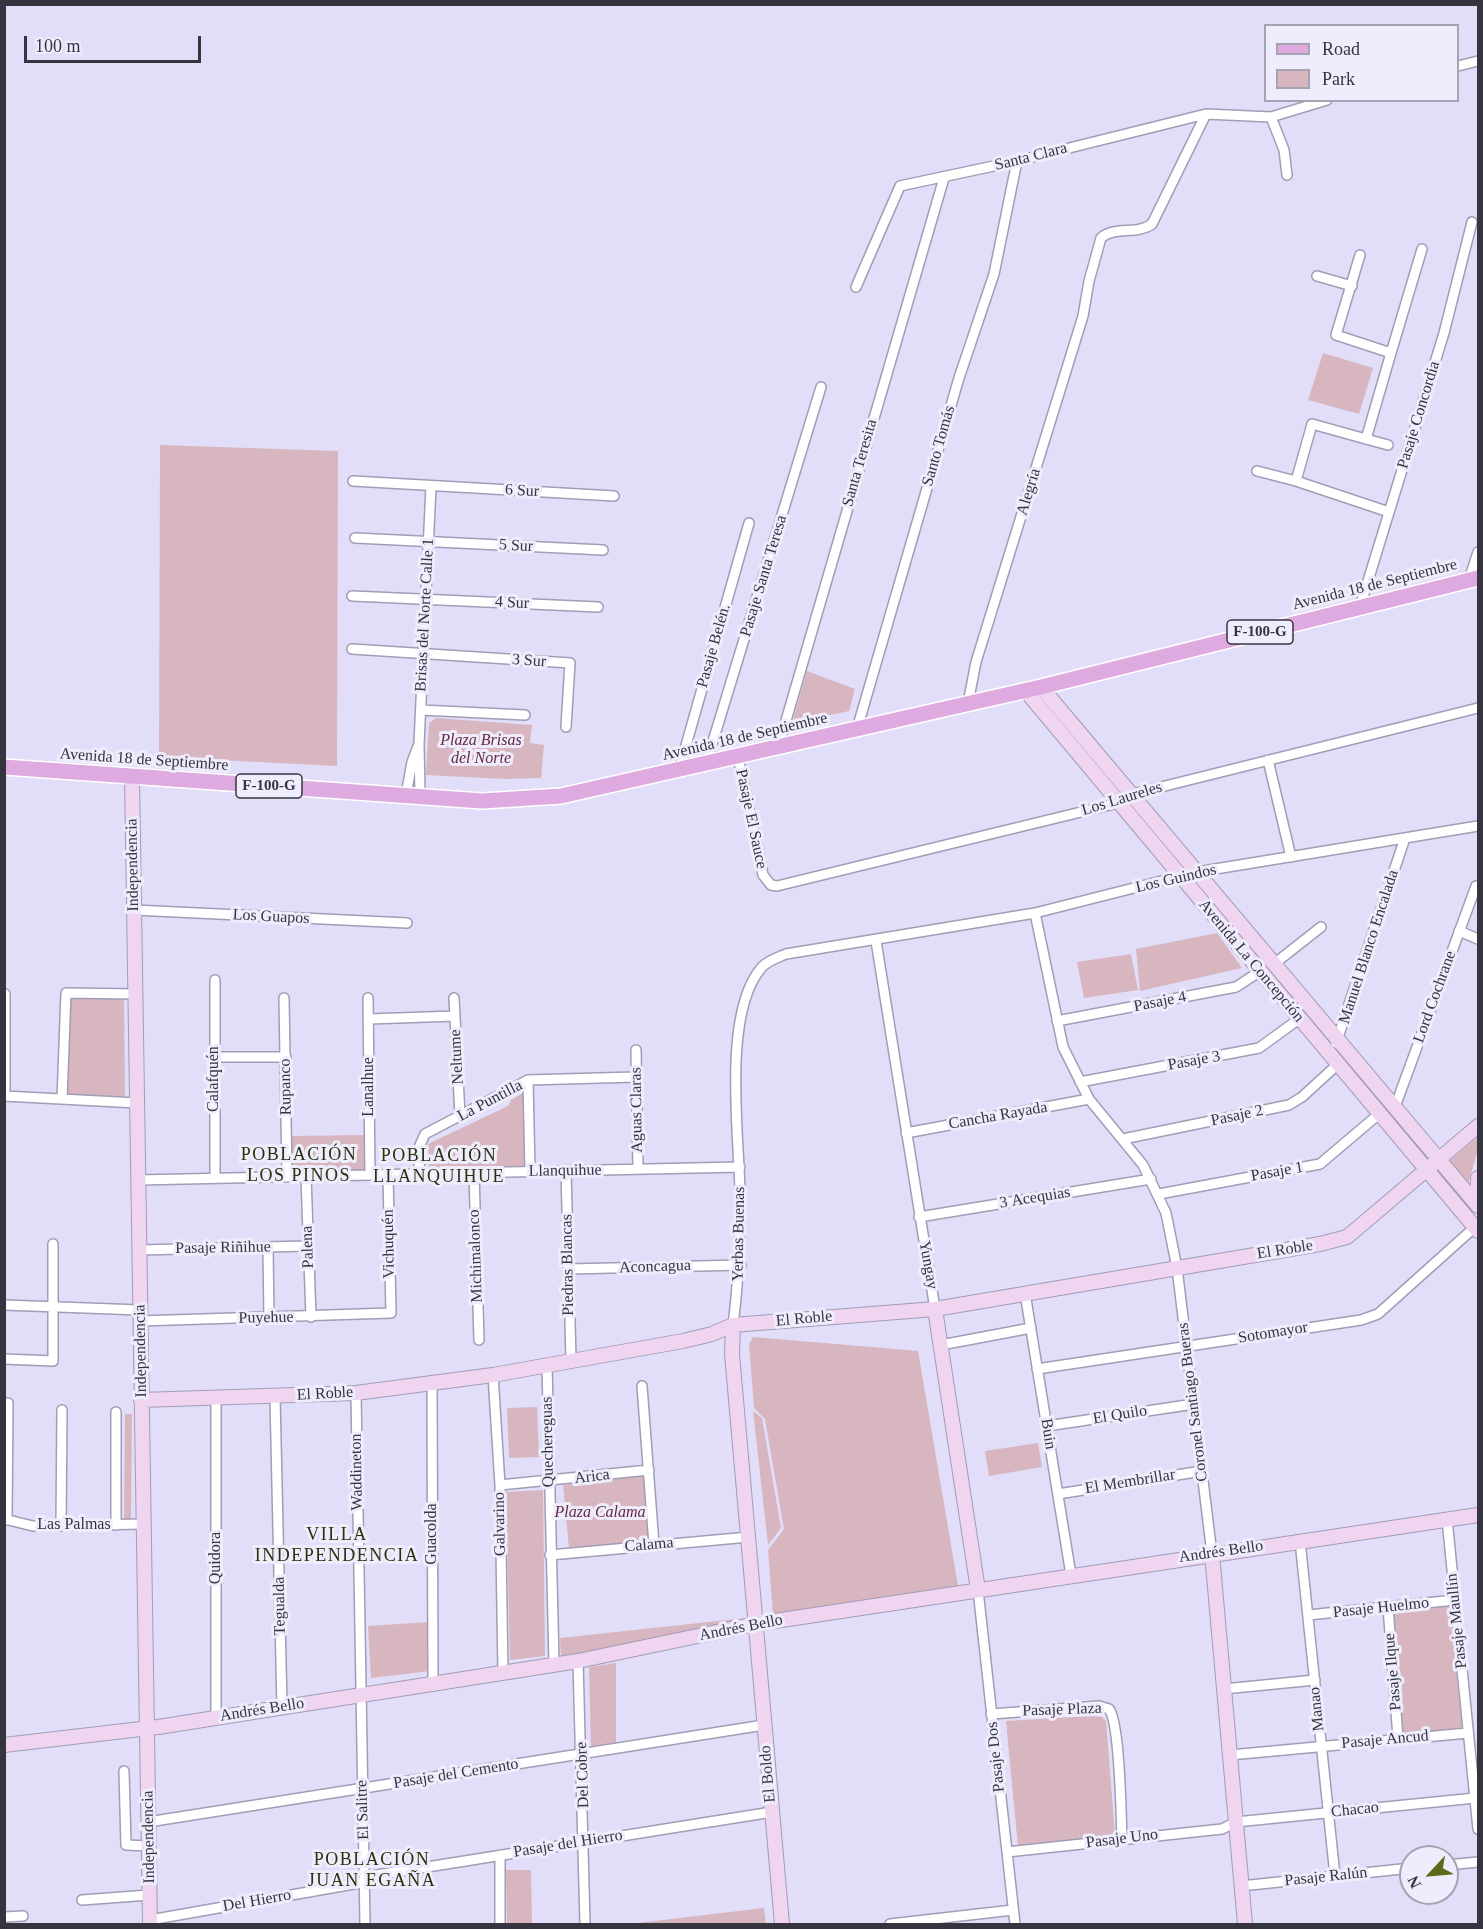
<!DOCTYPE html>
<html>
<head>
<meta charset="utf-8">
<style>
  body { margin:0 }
  #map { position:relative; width:1483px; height:1929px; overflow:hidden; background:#e2def9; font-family:Georgia,serif }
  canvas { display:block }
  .frame { position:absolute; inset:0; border:6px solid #36343f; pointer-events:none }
  .legend { position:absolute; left:1264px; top:24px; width:195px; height:78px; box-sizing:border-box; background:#efedfd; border:2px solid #a5a3b1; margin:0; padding:8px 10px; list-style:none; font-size:18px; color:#36343f }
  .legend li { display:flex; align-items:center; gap:12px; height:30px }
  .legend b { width:30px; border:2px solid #a5a3b1 }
  .north { position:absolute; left:1399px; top:1845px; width:60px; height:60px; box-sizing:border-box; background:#efedfd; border:2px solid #a5a3b1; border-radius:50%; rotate:244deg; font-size:16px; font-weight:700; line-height:24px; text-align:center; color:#36343f }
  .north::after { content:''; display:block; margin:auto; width:21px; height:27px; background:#5a6c19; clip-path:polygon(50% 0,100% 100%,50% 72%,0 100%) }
  .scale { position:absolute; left:24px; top:36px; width:177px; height:27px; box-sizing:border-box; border:3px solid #36343f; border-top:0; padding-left:8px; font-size:18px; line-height:21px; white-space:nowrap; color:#36343f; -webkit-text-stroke:4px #efedfd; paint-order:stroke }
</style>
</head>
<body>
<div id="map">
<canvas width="1483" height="1929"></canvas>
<div class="frame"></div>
<ul class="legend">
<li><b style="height:8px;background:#dfaae0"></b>Road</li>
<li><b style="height:16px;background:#d7b6bf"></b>Park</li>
</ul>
<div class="north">N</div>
<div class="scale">100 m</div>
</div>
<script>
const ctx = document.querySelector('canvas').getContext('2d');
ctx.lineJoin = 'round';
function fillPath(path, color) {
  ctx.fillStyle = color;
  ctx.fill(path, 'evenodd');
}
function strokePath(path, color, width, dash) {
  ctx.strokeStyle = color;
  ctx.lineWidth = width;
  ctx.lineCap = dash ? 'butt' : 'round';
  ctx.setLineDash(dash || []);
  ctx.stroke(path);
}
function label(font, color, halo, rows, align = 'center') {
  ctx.font = font + ' Georgia,serif';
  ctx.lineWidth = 6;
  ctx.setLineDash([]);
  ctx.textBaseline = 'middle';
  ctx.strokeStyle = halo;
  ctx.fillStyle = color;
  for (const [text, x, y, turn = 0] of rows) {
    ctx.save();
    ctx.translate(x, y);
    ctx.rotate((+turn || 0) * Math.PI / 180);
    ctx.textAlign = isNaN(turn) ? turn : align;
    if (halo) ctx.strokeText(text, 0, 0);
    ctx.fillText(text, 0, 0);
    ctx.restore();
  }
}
const green = new Path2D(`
  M 1323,353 L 1373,368 L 1359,414 L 1308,400 Z
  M 160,445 L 338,451 L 337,766 L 159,757 Z
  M 807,671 L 855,689 L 849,711 L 792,723 Z
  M 436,718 L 532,725 L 530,743 L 544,745 L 541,778 L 505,779 L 426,775 L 429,723 Z
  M 1217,933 L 1242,968 L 1140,991 L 1136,949 Z
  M 1131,954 L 1138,990 L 1084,998 L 1077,962 Z
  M 68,998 L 124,999 L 125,1096 L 66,1096 Z
  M 523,1093 L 525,1173 L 430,1174 L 428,1144 L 508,1106 L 511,1100 Z
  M 364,1135 L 365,1173 L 292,1174 L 292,1136 Z
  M 1478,1137 L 1478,1149 L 1467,1188 L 1447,1163 Z
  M 753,1337 L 918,1351 L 958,1586 L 773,1615 L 768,1550 L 784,1529 L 765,1419 L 754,1408 L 749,1344 Z
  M 537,1407 L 539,1457 L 509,1458 L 507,1408 Z
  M 753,1411 L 762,1418 L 781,1528 L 768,1545 Z
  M 125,1414 L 132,1414 L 131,1519 L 124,1519 Z
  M 1038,1443 L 1042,1467 L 989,1476 L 985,1451 Z
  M 644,1474 L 650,1541 L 569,1549 L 563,1485 Z
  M 543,1490 L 545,1656 L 510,1660 L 506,1492 Z
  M 1449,1605 L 1463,1731 L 1403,1735 L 1392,1611 Z
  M 736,1619 L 736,1627 L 561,1658 L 560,1638 Z
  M 429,1622 L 430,1671 L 371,1678 L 368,1626 Z
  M 616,1663 L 616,1744 L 591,1748 L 589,1667 Z
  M 1090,1716 L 1102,1717 L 1106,1721 L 1115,1835 L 1018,1847 L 1006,1721 Z
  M 506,1870 L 531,1870 L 532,1923 L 507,1923 Z
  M 764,1908 L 766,1924 L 629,1924 Z`);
const street = new Path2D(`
  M 1458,66 L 1478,61
  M 1271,117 L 1284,150 L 1287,175
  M 1360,255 L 1336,335 L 1391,353 L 1366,439 L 1312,424 L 1296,481 L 1389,512
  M 1317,276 L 1352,286
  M 856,287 L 900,186 L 1017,161 L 1206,114 L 1271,117 L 1327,100
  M 1391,353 L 1422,249
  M 1366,439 L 1388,445
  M 1257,471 L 1296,481
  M 353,481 L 614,496
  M 355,538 L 603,550
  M 1469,580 L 1478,552
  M 352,596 L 598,607
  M 1360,607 L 1444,333 L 1472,222
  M 352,649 L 570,663 L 566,727
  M 968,703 L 976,662 L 1083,316 L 1089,281 L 1101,238 C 1114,226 1137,235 1152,224 L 1206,114
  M 421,710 L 525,715
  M 857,729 L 959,378 L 994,274 L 1017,161
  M 778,748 L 944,178
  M 738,757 L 763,875 L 771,885 L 777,886 L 1118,803 L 1133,794 L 1478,708
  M 1268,760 L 1291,857
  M 706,764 L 821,387
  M 679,770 L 749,523
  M 406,795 L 412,762 L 418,746
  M 420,795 L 419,744 L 431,486
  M 134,910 L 407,923
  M 1035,913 L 1063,1047 L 1089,1099 L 1143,1165 L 1166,1213 L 1177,1268 L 1212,1554
  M 1459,931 L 1478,939
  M 876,941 L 935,1309
  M 1274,964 L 1321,927
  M 284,998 L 287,1177
  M 368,998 L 370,1175
  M 454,998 L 460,1116
  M 369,1019 L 455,1016
  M 1057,1021 L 1236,987 L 1259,972
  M 1336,1043 L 1405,838
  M 636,1050 L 638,1169
  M 213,1057 L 286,1057
  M 528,1080 L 530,1172
  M 1080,1082 L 1259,1048 L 1299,1019
  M 4,1096 L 137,1103
  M 5,1096 L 5,994
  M 62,1099 L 66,993 L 135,994
  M 1395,1107 L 1476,886
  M 906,1133 L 1089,1099
  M 1123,1139 L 1289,1105 L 1302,1097 L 1337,1065
  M 566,1171 L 571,1359
  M 474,1173 L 479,1340
  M 419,1174 L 420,1145 L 425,1134 L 528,1080 L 635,1077
  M 306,1176 L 311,1317
  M 215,1178 L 215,980
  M 138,1180 L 740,1167
  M 1159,1194 L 1320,1164 L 1379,1114
  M 919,1217 L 1151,1179
  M 268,1247 L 269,1319
  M 139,1250 L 307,1246
  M 569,1269 L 741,1265
  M 1025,1293 L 1071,1575
  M 4,1305 L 140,1310
  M 140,1321 L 391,1313 L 388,1175
  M 733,1325 C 739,1280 740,1237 740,1192 C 739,1135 722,1012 762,967 C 769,960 777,958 786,954 L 1035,913 L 1197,872 L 1478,826
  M 941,1345 L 1031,1328
  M 4,1359 L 53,1361 L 53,1244
  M 547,1364 L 554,1664
  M 1037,1369 L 1361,1320 L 1378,1314 L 1475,1227
  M 493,1375 L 500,1485 L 503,1673
  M 432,1384 L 433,1683
  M 642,1386 L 654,1545
  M 356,1393 L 365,1924
  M 275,1397 L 282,1707
  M 216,1399 L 216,1718
  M 1047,1426 L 1194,1404
  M 500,1485 L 649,1470
  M 1058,1494 L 1202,1471
  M 4,1519 L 33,1526 L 143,1524
  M 1447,1519 L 1478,1829
  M 7,1520 L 8,1403
  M 116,1525 L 116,1412
  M 61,1526 L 62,1410
  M 1300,1541 L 1335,1876
  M 550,1555 L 749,1537
  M 978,1590 L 1015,1924
  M 1388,1607 L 1398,1738
  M 1308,1615 L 1455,1600
  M 578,1661 L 585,1924
  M 1224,1689 L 1315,1680
  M 991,1714 L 1099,1706 L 1109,1709 C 1120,1723 1121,1815 1122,1839
  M 1230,1755 L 1468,1733
  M 124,1771 L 126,1845 L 149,1846
  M 148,1822 L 764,1725
  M 1007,1852 L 1222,1829 L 1236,1822 L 1475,1798
  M 500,1855 L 500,1924
  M 1447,1865 L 1478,1862
  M 1241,1886 L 1411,1868
  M 82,1900 L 149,1895
  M 4,1917 L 23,1916
  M 150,1920 L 365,1882 L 377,1875 L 772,1812
  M 890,1924 L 1013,1910`);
const secondary = new Path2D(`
  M 1041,687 L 1478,1206
  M 1025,690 L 1478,1231
  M 132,778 L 150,1924
  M 1477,1205 L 1478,1178
  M 935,1309 L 978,1590
  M 733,1325 L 732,1354 L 782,1924
  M 141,1400 L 356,1393 L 493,1375 L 683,1341 L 712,1334 L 733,1325 L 935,1309 L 1320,1244 L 1347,1237 L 1478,1126
  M 1212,1554 L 1245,1924
  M 4,1745 L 158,1727 L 578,1661 L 755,1624 L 1478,1515`);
const primary = new Path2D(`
  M 4,767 L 482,801 L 561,796 L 1041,687 L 1478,578`);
const shields = [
  [1260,632,66],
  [269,786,66]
];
const shieldNames = [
  ["F-100-G",1260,632],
  ["F-100-G",269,786]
];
const streetNames = [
  ["Santa Clara",1031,157,-14],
  ["Pasaje Concordia",1419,415,-73],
  ["Santo Tomás",939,446,-74],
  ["Santa Teresita",860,463,-74],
  ["6 Sur",522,491,3],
  ["Alegría",1029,492,-73],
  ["5 Sur",516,546,3],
  ["Pasaje Santa Teresa",764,576,-73],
  ["Avenida 18 de Septiembre",1375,585,-14],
  ["4 Sur",512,603,3],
  ["Brisas del Norte Calle 1",425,615,-87],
  ["Pasaje Belén.",714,646,-74],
  ["3 Sur",529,661,4],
  ["Avenida 18 de Septiembre",745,737,-13],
  ["Avenida 18 de Septiembre",144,760,4],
  ["Los Laureles",1122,799,-17],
  ["Pasaje El Sauce",751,819,78],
  ["Independencia",133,865,-91],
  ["Los Guindos",1176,879,-13],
  ["Los Guapos",271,917,3],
  ["Manuel Blanco Encalada",1369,947,-72],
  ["Avenida La Concepción",1251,961,50],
  ["Lord Cochrane",1435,997,-70],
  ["Pasaje 4",1160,1002,-11],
  ["Neltume",457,1057,-93],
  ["Pasaje 3",1194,1061,-10],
  ["Calafquén",214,1079,-90],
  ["Rupanco",286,1087,-91],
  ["Lanalhue",369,1087,-90],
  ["La Puntilla",490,1101,-28],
  ["Aguas Claras",637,1110,-91],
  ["Cancha Rayada",998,1116,-10],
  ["Pasaje 2",1237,1116,-12],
  ["Llanquihue",565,1171,-1],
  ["Pasaje 1",1277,1172,-10],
  ["3 Acequias",1035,1198,-9],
  ["Yerbas Buenas",739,1234,-89],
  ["Vichuquén",389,1244,-91],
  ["Palena",308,1247,-92],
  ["Pasaje Riñihue",223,1248,-1],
  ["El Roble",1285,1250,-9],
  ["Michimalonco",476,1256,-92],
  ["Piedras Blancas",568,1265,-91],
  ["Yungay",928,1265,80],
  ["Aconcagua",655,1267,-2],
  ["Puyehue",266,1318,-1],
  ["El Roble",804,1319,-5],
  ["Sotomayor",1273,1333,-9],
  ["Independencia",141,1351,-91],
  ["El Roble",325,1394,-3],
  ["Coronel Santiago Bueras",1193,1402,-97],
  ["El Quilo",1120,1415,-9],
  ["Buin",1048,1434,81],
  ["Quechereguas",548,1442,-91],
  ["Waddineton",357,1472,-91],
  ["Arica",592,1477,-7],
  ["El Membrillar",1130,1482,-9],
  ["Galvarino",500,1524,-91],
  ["Las Palmas",74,1525],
  ["Guacolda",432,1534,-90],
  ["Calama",649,1545,-5],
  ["Andrés Bello",1221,1552,-8],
  ["Quidora",216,1558,-90],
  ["Tegualda",280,1606,-91],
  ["Pasaje Huelmo",1381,1608,-6],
  ["Pasaje Maullín",1457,1621,-96],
  ["Andrés Bello",741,1628,-11],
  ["Pasaje Ilque",1393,1672,-95],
  ["Manao",1317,1709,-96],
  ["Andrés Bello",262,1710,-9],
  ["Pasaje Plaza",1062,1710,-2],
  ["Pasaje Ancud",1385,1740,-5],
  ["Pasaje Dos",996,1757,-96],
  ["Pasaje del Cemento",456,1774,-9],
  ["El Boldo",768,1774,-95],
  ["Del Cobre",583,1775,-92],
  ["El Salitre",363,1810,-92],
  ["Chacao",1355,1810,-6],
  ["Independencia",149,1837,-91],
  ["Pasaje Uno",1122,1839,-7],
  ["Pasaje del Hierro",568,1844,-9],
  ["Pasaje Ralún",1326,1877,-6],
  ["Del Hierro",257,1901,-10]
];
const parkNames = [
  ["Plaza Brisas",481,741],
  ["del Norte",481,759],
  ["Plaza Calama",600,1513]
];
const neighbourhoodNames = [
  ["POBLACIÓN",299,1155],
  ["LOS PINOS",299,1176],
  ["POBLACIÓN",439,1156],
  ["LLANQUIHUE",439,1177],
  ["VILLA",337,1535],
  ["INDEPENDENCIA",337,1556],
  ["POBLACIÓN",372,1860],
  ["JUAN EGAÑA",372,1881]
];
fillPath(green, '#d7b6bf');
strokePath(street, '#a19db6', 12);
strokePath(secondary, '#a19db6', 16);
strokePath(primary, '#fff', 18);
strokePath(street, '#fff', 9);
strokePath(secondary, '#efd5f0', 14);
strokePath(primary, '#dfaae0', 15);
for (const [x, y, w] of shields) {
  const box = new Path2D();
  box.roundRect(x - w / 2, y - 12, w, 24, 4.5);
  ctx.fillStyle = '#efedfd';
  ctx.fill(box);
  strokePath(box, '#36343f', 1.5);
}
label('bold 15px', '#36343f', null, shieldNames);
label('16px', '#36343f', '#efedfd', streetNames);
label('italic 16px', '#65293e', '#efedfd', parkNames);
ctx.letterSpacing = '1.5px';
label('18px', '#29320b', '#efedfd', neighbourhoodNames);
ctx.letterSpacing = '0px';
</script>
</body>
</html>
